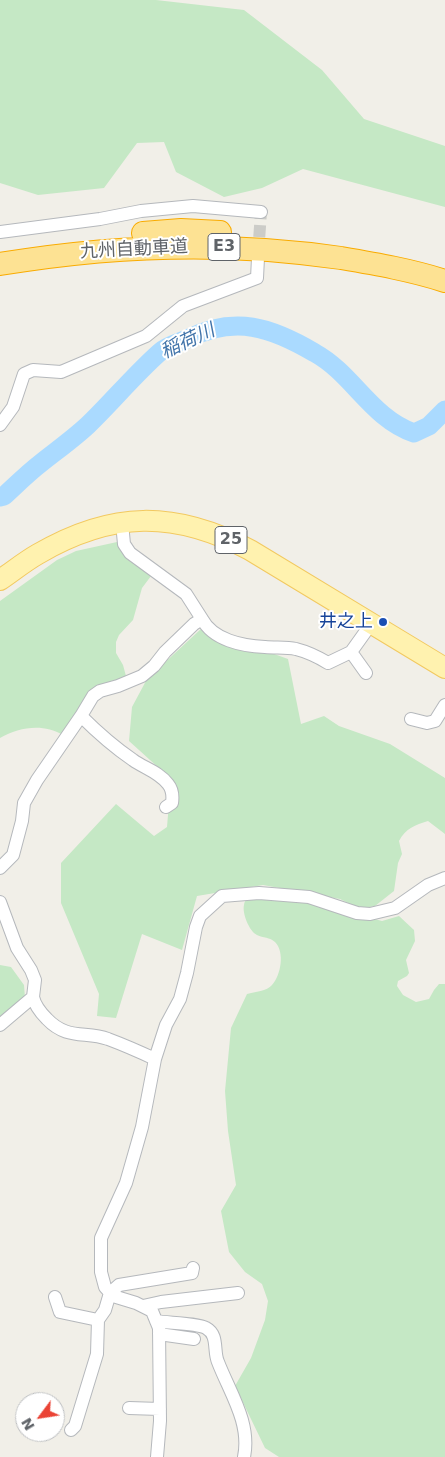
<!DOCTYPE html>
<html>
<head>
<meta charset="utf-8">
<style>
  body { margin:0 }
  #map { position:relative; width:445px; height:1457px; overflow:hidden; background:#f1efe8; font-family:"DejaVu Sans",sans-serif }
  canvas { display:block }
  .north { position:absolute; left:15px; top:1392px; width:50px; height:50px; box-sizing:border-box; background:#fff; border:1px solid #bfc1c3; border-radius:50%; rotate:239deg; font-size:14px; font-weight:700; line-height:20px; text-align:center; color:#5f6368 }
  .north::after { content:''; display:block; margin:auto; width:18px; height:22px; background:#ea4335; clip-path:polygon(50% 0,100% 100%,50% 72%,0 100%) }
</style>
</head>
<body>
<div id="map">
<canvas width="445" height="1457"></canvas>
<div class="north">N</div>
</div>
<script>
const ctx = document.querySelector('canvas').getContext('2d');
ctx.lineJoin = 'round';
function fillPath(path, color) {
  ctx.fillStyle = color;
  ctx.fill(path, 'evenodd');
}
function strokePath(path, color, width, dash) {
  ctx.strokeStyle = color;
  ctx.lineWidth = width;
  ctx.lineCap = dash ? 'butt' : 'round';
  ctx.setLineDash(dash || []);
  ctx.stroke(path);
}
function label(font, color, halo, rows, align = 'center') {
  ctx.font = font + ' "DejaVu Sans","Noto Sans JP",sans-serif';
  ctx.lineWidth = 4;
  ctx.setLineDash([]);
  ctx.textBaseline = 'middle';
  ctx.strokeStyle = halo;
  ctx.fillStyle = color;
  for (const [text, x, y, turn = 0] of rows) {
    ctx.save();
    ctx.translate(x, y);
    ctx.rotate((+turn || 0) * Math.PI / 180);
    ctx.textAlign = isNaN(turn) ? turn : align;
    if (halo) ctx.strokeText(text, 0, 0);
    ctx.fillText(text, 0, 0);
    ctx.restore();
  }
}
const green = new Path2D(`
  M 0,0 L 156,0 L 244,10 L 322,70 L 364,119 L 445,146 L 445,207 L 303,169 L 262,188 L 224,197 L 176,172 L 164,142 L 137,143 L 104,188 L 38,195 L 0,183 Z
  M 117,542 L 125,554 L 151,576 L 142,588 L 133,620 L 119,635 L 116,642 L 116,653 L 123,665 L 126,676 L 94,691 L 63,735 C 43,723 19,727 0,738 L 0,601 L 57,560 L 76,551 Z
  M 202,628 L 288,659 L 301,724 L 324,716 L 339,726 L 390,744 L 445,778 L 445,834 L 428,821 C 415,825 406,828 399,841 L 402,854 L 398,863 L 394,891 L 375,906 L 360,909 L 340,899 L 263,885 L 197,896 L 182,950 L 142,934 L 116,1018 L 97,1016 L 99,994 L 61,903 L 61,863 L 116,804 L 154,836 L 167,827 L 171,779 L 129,741 L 132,707 L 147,679 Z
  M 247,898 L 299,899 L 382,921 L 399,916 L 414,930 L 415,941 L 406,960 L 409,973 L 407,976 L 398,981 L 397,986 L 403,995 L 416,1002 L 429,999 L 434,990 L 439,984 L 445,984 L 445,1457 L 279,1457 L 265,1448 L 235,1386 L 251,1358 L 265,1320 L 268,1301 L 262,1284 L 245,1272 L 229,1252 L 221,1211 L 236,1185 L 228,1131 L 225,1091 L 231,1028 L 247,994 C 255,992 267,991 272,985 C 281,975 285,952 275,942 C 270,937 263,938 257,935 C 249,931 242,913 244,905 C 244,902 246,900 247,898 Z
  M 0,965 L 11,967 L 24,985 L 25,998 L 0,1021 Z`);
const river = new Path2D(`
  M 0,497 L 4,496 C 16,485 28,473 41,463 C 56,451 73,439 88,425 C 112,402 134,375 160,352 C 167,346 178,343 187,339 C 235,315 271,327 315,353 C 353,374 371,418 414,433 L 429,426 L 445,410`);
const streetTunnel = new Path2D(`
  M 258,255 L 261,212`);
const street = new Path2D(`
  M 0,232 L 100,219 L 141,211 L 193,206 L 261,212
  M 0,425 L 13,407 L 24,374 L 33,370 L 61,372 L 146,336 L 183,306 L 257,278 L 258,258
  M 202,619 C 213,640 242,646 265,647 C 276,648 286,647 296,649 C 308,652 318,657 328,663 L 351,652 L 371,624
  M 351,652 L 366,673
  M 81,716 C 97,732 114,747 133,760 C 144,768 159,772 168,784 C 173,790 173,796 172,803 L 166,807
  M 411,719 L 427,723 L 435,721 L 445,705
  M 0,868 L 13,855 L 22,821 L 24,803 L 37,780 L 81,716 L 93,696 L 100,691 L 118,686 L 142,676 L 154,666 L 165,652 L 194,624 L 202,619 L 186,594 L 130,553 L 124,544 L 122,523
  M 0,902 L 17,948 L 31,970 L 35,980 L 33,997 L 0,1025
  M 33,997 C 35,1006 41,1013 47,1019 C 67,1040 85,1031 108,1039 C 124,1045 140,1052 155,1059
  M 55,1297 L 60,1312 L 98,1320
  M 143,1306 L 161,1302 L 238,1293
  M 156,1321 C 166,1323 198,1323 206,1328 C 219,1335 213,1351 218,1362 C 230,1393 251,1423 244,1457
  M 159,1334 L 194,1339
  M 129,1408 L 160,1409
  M 71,1430 L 75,1426 L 97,1354 L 98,1320 L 105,1310 L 110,1293 L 119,1285 L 192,1273 L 193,1268
  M 157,1457 L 160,1421 L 159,1328 L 152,1311 L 136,1303 L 113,1296 L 105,1287 L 101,1272 L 101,1238 L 126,1183 L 142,1127 L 155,1059 L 166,1025 L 180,999 L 187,973 L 196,927 L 200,916 L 222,896 L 259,893 L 309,897 L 357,913 L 370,914 L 395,908 L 428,885 L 445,878`);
const primary = new Path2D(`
  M 0,580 C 12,572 24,562 38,554 C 112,511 174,510 250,550 L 445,668`);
const highway = new Path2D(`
  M 143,233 L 181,230 L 220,232
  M 0,264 C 114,245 226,241 341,258 C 376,264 411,270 445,281`);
const markers = [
  [383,622,5,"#1a4fb4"]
];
const shields = [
  [224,247,32],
  [231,540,32]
];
const shieldNames = [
  ["E3",224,247],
  ["25",231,540]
];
const streetNames = [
  ["九州自動車道",134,250,-3]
];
const transitNames = [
  ["井之上",373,622]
];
const waterNames = [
  ["稲荷川",188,342,-25]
];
fillPath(green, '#c5e8c5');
strokePath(river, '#aadaff', 19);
strokePath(streetTunnel, '#ccccc8', 12, [12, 6]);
strokePath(street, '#b5b8bc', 14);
strokePath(primary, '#f2c960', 22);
strokePath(highway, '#f9ab00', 24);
strokePath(street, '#fff', 12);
strokePath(primary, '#fff2af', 20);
strokePath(highway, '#fde293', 22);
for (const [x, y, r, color] of markers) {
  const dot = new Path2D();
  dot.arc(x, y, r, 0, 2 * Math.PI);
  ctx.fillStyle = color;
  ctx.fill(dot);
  strokePath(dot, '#fff', 2);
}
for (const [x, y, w] of shields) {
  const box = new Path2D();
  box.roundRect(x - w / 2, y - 13.5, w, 27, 4);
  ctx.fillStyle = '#fff';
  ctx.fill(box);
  strokePath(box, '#5f6368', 1);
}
label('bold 16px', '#5f6368', null, shieldNames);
label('18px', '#5f6368', '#fff', streetNames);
label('18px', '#164399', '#fff', transitNames, 'right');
label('italic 19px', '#4174aa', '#fff', waterNames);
</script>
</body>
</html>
